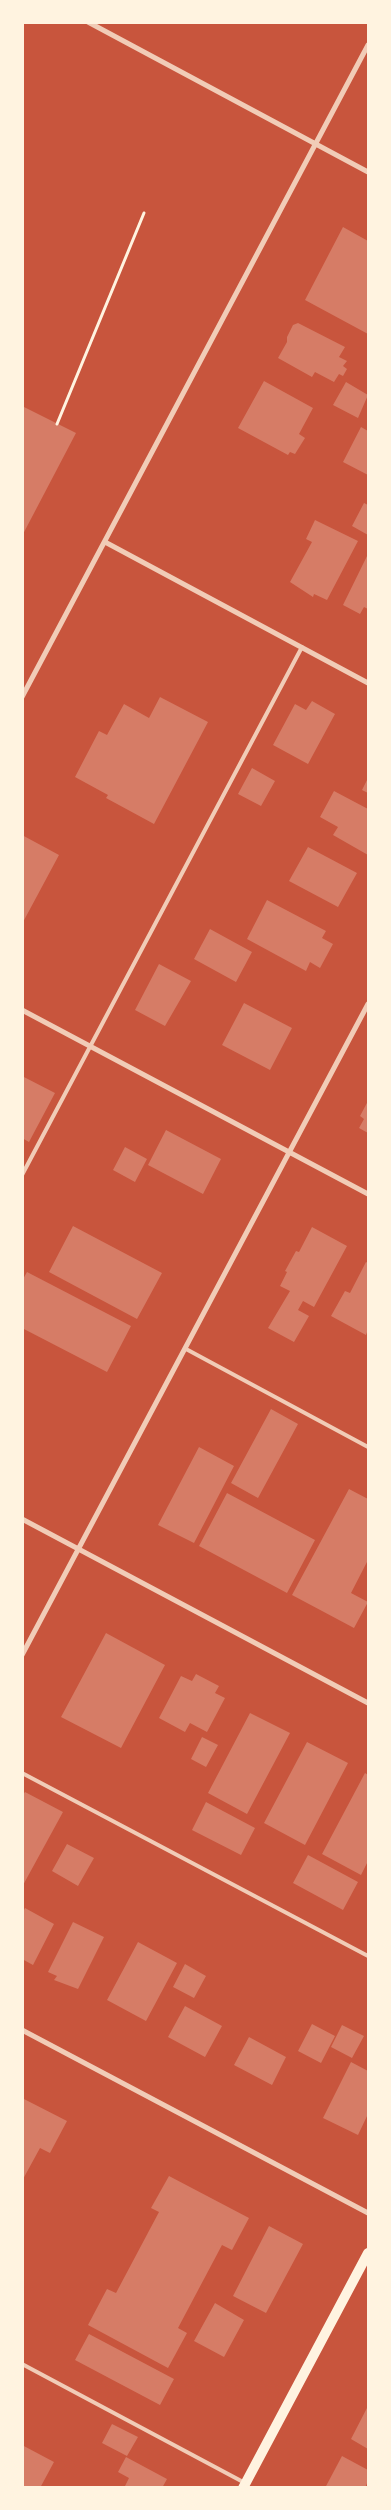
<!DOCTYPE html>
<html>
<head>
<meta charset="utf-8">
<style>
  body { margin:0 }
  #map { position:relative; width:391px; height:2510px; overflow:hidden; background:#c8553d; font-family:"Alegreya Sans",sans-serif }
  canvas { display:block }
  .frame { position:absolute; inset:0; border:24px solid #fff3e0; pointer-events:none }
</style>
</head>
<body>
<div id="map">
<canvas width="391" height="2510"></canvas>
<div class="frame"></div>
</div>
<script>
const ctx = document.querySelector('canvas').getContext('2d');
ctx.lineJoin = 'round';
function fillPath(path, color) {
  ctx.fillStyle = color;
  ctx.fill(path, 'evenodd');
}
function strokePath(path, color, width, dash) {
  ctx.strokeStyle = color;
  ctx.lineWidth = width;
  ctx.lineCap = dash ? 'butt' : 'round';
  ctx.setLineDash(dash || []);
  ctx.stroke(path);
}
const building = new Path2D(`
  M 343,227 L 368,241 L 368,334 L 305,300 Z
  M 298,323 L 345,347 L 339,357 L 347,361 L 343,366 L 347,369 L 343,376 L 339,374 L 334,382 L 315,372 L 312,377 L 278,358 L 287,342 L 287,337 L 293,325 Z
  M 264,381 L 313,408 L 299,434 L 305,438 L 295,454 L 290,452 L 288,455 L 238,428 Z
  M 346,382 L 368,395 L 358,418 L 333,405 Z
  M 22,406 L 76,433 L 22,536 Z
  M 361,427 L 368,431 L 368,475 L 343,462 Z
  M 364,503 L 368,505 L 368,535 L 352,526 Z
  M 315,520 L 358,541 L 327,600 L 314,594 L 313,597 L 290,582 L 312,542 L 306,539 Z
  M 368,554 L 368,609 L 364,607 L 360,614 L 343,605 Z
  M 160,697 L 208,722 L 154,824 L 106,798 L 108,795 L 75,777 L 99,731 L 107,735 L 124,704 L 149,718 Z
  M 312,701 L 335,714 L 308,764 L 273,745 L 295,704 L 306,710 Z
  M 252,768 L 275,781 L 261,806 L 238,794 Z
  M 368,778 L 368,793 L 362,790 Z
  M 334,791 L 368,809 L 368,855 L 333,835 L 338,827 L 320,817 Z
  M 22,835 L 59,855 L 22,924 Z
  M 308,847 L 357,873 L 338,907 L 289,881 Z
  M 267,900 L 326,931 L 322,938 L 333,944 L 320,968 L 310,962 L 306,971 L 247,939 Z
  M 210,929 L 252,952 L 236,982 L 194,959 Z
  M 159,964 L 191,981 L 165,1026 L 135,1010 Z
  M 244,1003 L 292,1028 L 270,1070 L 222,1045 Z
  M 22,1076 L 55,1093 L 29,1142 L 22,1138 Z
  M 368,1101 L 368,1133 L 359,1128 L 364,1119 L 360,1116 Z
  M 166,1130 L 221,1159 L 203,1194 L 148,1165 Z
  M 125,1147 L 147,1159 L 135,1182 L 113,1170 Z
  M 73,1226 L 162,1273 L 137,1319 L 49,1272 Z
  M 312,1227 L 347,1246 L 314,1307 L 303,1301 L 298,1310 L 309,1316 L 294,1342 L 268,1328 L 290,1291 L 280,1286 L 287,1272 L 285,1271 L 296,1251 L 299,1252 Z
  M 366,1262 L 368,1263 L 368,1329 L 366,1335 L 331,1316 L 345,1291 L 350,1293 Z
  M 27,1272 L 131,1326 L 107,1372 L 22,1328 L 22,1281 Z
  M 271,1409 L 298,1424 L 258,1498 L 231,1483 Z
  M 199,1447 L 234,1466 L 194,1543 L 158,1525 Z
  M 349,1489 L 368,1499 L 368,1560 L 351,1593 L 368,1602 L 354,1628 L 292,1595 Z
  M 227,1493 L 315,1540 L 287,1593 L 199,1546 Z
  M 106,1633 L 165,1665 L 121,1748 L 61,1717 Z
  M 196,1674 L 219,1686 L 215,1693 L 225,1698 L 207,1732 L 190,1723 L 185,1732 L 159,1718 L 181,1676 L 192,1681 Z
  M 250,1713 L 290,1733 L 247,1814 L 208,1793 Z
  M 202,1737 L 218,1745 L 206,1767 L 191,1759 Z
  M 307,1742 L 348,1763 L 305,1845 L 264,1823 Z
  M 365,1773 L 368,1775 L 368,1861 L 361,1875 L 322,1854 Z
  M 25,1792 L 63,1812 L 22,1887 L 22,1796 Z
  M 206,1802 L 255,1828 L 241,1855 L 192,1830 Z
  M 67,1844 L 94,1858 L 78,1886 L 52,1871 Z
  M 308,1855 L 358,1882 L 343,1910 L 293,1883 Z
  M 25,1908 L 54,1924 L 33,1965 L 22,1959 L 22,1914 Z
  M 73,1922 L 104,1937 L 78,1989 L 54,1980 L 57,1976 L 48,1972 Z
  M 138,1942 L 177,1963 L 146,2021 L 107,2000 Z
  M 185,1964 L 206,1976 L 194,1998 L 173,1987 Z
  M 185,2006 L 222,2026 L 205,2057 L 168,2037 Z
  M 312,2024 L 335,2036 L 321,2063 L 298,2051 Z
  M 342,2025 L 364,2036 L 352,2058 L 331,2047 Z
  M 249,2037 L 286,2057 L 272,2085 L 234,2065 Z
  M 351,2062 L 368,2071 L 368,2114 L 358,2135 L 323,2118 Z
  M 22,2098 L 67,2121 L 50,2153 L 40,2148 L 22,2181 Z
  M 169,2176 L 249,2218 L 232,2250 L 222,2245 L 178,2328 L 187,2333 L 168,2368 L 88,2325 L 107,2289 L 116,2293 L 159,2212 L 151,2208 Z
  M 269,2226 L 303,2244 L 266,2313 L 233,2296 Z
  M 215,2303 L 244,2320 L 224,2357 L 194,2341 Z
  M 89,2334 L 174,2379 L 160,2405 L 75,2360 Z
  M 368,2406 L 368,2449 L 351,2439 Z
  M 112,2424 L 138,2437 L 127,2456 L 102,2443 Z
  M 22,2445 L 54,2462 L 40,2488 L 22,2488 Z
  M 342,2456 L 368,2470 L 368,2481 L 365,2488 L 325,2488 Z
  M 126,2457 L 167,2479 L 162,2488 L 124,2488 L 129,2478 L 118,2472 Z`);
const path = new Path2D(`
  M 57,424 L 144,213`);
const service = new Path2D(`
  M 22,1175 L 302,647
  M 186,1349 L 368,1447
  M 22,1773 L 368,1956
  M 22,2364 L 245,2483`);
const minor = new Path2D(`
  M 88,22 L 368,172
  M 105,542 L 368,683
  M 22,697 L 368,45
  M 22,1010 L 368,1194
  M 22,1519 L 368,1703
  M 22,1655 L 368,1004
  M 22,2030 L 368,2213`);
const secondary = new Path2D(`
  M 243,2488 L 368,2253`);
fillPath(building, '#d67c66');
strokePath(path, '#fff3e0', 3);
strokePath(service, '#f1ccb7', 4);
strokePath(minor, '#f1ccb7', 5);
strokePath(secondary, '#fff3e0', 10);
</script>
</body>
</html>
